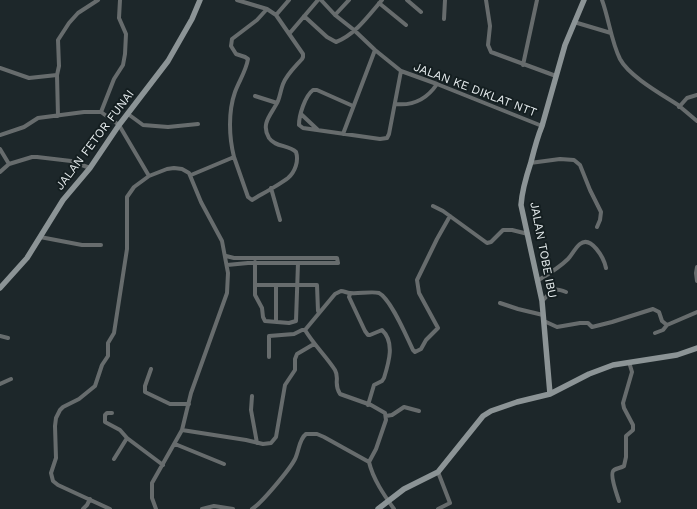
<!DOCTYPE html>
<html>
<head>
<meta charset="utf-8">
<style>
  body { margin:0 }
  canvas { display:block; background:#1d272a }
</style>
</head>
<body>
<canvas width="697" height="509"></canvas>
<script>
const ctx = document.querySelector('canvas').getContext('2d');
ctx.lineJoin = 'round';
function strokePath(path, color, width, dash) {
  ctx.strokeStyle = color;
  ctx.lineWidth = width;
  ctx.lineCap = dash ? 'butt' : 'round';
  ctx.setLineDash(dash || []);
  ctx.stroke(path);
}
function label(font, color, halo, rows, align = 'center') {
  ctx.font = font + ' "Work Sans",sans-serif';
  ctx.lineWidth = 4;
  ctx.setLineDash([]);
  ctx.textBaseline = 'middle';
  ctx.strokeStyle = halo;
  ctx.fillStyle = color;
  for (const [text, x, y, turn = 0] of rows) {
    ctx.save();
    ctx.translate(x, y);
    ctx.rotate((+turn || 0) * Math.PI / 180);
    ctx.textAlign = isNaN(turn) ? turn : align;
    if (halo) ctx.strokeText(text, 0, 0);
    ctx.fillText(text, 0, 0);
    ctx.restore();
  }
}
const street = new Path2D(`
  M 321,0 L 335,15 L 354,30 L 375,50 L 401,71 L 437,84 L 542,126
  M 407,0 L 421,12
  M 486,0 L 490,26 L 488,45 L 491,52 L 556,76
  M 602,0 C 609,19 611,41 620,59 C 629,76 661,94 678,105 C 684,110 691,116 697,121
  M 379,3 L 406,25
  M 276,15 L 289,0
  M 335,15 L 349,0
  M 304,16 L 327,37 L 336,42 C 355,35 369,15 382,0
  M 444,19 L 445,0
  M 574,22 L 611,33
  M 289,34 L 318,0
  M 523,65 L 537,0
  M 0,68 L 29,78 L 57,75
  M 255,96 L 277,103
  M 395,104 C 413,106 427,99 437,84
  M 353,106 L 317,90 L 313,90 C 305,96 299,115 299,125 L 303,128 L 380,139 L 387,138 L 389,134 L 401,71
  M 679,107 L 687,98 L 697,95
  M 101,112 L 114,79 L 123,65 L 125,54 L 126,34 L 119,18 L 120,0
  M 128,114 L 143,125 L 168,127 L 198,124
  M 301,114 L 318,130
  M 58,116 L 57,75 L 59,66 L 58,40 L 69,23 L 78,13 L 98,0
  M 343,134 L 375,50
  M 0,135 L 24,127 L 38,118 L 84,112 L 101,112 L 119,125 L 149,176 L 167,169 L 174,168 L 182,169 L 189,173 L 201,202 L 222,241 L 228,273 L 227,293 L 191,393 L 182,430 L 152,483 L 152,498 L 156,509
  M 0,149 L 9,164 L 32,157 L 37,157 L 71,161 L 90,168
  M 234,157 C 229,137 228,112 235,92 C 239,81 246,71 248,59 L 245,57 L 236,54 L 231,46 L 232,39 L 257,20 L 267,9
  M 530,163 L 560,159 L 574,160 L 580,165 L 590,190 L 601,212 L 600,220 L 597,227
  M 0,172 L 9,164
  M 191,175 L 234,157 L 248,197 L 252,200 C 262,194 279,185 288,178 C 295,172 299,161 296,152 C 289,145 275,147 269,138 C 260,123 272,114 278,101 C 280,96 281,89 283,84 C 287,74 295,67 302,59 L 303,57 L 303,54 L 276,15 L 267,9 L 237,0
  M 271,188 L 280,220
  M 433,206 L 443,211 L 487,243 L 491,242 L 503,230 L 512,230 L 528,234
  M 40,237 L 82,245 L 101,245
  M 226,256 L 234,258 L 337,258 L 338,263 L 248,263 L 227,265
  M 255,262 L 255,295 L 262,308 L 263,317 L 265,321 L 289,323 L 296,321 L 298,263
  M 697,267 L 696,273 L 697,281
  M 537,281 C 547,275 559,268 568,259 C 572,255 575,248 580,244 C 591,235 604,258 606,268
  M 255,285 L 317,285 L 318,311
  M 350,294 L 349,297 L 365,331 L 368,335 L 370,335 L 382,330 C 395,342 389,362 384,378 L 382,381 L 374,385 L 368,405
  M 542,301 C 552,292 550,286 566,292
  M 500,303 L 518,309 L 543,315
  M 544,321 L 557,327 L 580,323 L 588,323 L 592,327 L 612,322 L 653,309 L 659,312 L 662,321 L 667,325 L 697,312
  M 276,322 L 276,286
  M 305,330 C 314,345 326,356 335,370 C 340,379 333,383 340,394 L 371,405 L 385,413 L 386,420 L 376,449 L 369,462 C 373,479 384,495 394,509
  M 655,333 L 663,330 L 667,325
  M 0,336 L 8,338
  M 269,357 L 269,336 L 294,334 L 302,330 L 305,330 L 335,294 L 341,291 C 344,291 347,293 350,293 C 358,294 372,291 379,293 C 391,299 407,338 413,350 L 415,352 L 421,349 L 426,340 L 438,328 L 419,293 L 417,280 L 437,239 L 450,216
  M 151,369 L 145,386 L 145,392 L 170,404 L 189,404
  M 0,384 L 11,379
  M 252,396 L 251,410 L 257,443
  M 112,413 L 107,413 L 105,415 L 105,422 L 120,430 L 127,438
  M 386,416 L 392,415 L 404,407 L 419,411
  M 182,430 L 246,440 L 263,444 L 271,443 L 276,437 L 285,385 L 295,370 L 295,359 L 297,354 L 314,344
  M 175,444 L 224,464
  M 114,459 L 127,438 L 163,465
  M 438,472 L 450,503 L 438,509
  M 619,501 C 617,495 609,473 614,470 C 617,468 621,468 624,466 L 626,457 L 626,436 L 633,430 L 633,425 L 624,408 L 623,403 L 632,372 L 629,362
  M 83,509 L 87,505 L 90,499
  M 110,509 L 58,485 L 53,481 L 51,473 L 56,458 L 55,426 L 56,418 L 60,410 L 63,407 L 79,399 L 95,386 L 102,365 L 108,356 L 108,343 L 114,333 L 127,249 L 127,197 L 134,187 L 149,176
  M 202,509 L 214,506 L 233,509
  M 252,509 C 261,504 290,469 295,459 C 299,451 299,439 306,434 L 317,434 L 324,437 L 369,462`);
const secondary = new Path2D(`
  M 0,288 L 27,258 L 63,200 L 90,168 L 119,125 L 168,61 L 192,19 L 200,0
  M 550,394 L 542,301 L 521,205 C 522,190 526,177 531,162 C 534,150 537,138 542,126 L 565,45 L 584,0
  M 378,509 L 404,489 L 438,472 L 483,416 L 491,411 L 517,402 L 550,394 L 589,374 L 613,365 L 677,355 L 697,348`);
const streetNames = [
  ["JALAN KE DIKLAT NTT",475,90,21],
  ["JALAN FETOR FUNAI",95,140,-53],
  ["JALAN TOBE IBU",543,250,79]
];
strokePath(street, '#676c6d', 4);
strokePath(secondary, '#8c9496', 5.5);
label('12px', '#e7edef', '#141e20', streetNames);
</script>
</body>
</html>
